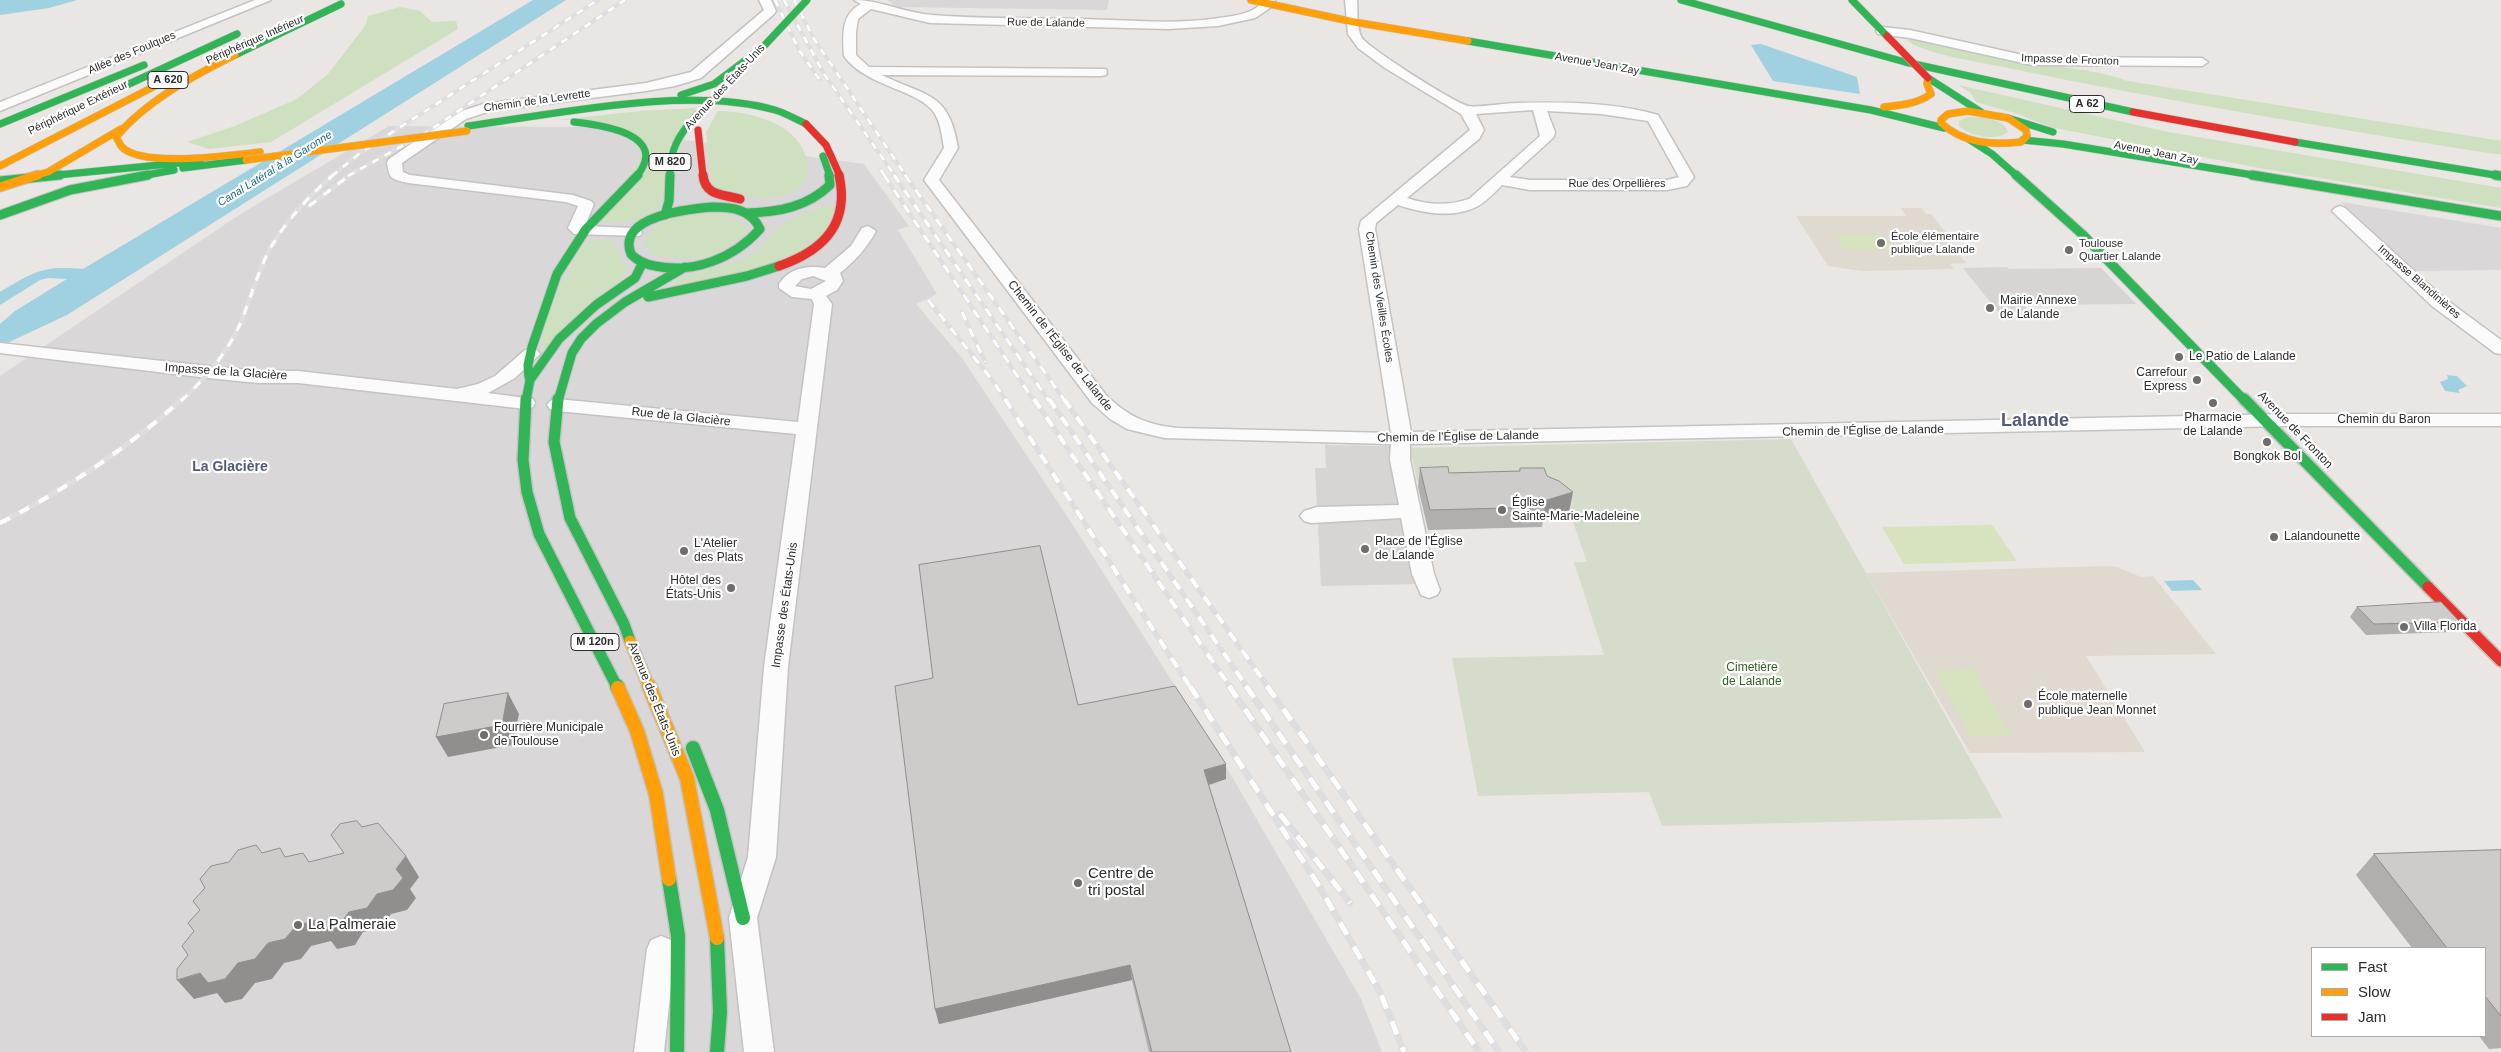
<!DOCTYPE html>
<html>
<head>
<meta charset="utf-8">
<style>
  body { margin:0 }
  #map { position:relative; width:2501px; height:1052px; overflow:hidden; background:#e9e6e3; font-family:Helvetica,sans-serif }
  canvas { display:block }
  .legend { position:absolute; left:2311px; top:947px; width:175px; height:90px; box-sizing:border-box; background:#fff; border:1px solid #ababab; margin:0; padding:6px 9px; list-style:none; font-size:15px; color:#2c2c2c }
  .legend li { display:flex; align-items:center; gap:10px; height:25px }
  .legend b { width:25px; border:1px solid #ababab }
</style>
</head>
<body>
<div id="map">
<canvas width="2501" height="1052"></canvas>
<ul class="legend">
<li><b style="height:6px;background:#30b455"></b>Fast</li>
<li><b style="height:6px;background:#ff9f0a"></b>Slow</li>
<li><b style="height:6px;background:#e5322d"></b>Jam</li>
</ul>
</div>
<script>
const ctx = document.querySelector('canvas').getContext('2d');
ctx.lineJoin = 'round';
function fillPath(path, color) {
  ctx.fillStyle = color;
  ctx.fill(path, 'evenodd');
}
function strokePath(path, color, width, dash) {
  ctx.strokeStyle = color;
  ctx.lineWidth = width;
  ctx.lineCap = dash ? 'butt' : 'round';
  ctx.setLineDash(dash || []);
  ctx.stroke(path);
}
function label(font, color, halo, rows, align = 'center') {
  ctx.font = font + ' Helvetica,sans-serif';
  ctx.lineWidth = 4.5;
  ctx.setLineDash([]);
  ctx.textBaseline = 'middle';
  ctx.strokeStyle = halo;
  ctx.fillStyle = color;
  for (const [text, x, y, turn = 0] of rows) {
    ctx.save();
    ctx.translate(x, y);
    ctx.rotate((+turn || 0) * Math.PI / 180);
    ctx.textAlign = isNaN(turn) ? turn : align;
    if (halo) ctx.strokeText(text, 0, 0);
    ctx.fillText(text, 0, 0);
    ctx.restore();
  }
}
const industrial = new Path2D(`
  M 887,0 L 1109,0 L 1107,10 L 897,7 Z
  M 389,126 L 589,127 L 864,164 L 909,226 L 898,230 L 937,294 L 916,304 L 962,358 L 1069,519 L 1224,763 L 1361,999 L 1382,1052 L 0,1052 L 0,376 L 239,215 Z
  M 2341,202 L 2501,228 L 2501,270 L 2411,271 Z`);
const education = new Path2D(`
  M 1901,208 L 1922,208 L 1926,214 L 1931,214 L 1947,234 L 1942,235 L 1966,263 L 1950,264 L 1954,269 L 1862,271 L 1828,266 L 1796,216 L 1906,216 Z
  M 2107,566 L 2117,567 L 2141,577 L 2153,576 L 2216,654 L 2086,656 L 2145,752 L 1970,753 L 1866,573 Z`);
const green = new Path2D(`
  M 400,7 L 420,11 L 432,22 L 456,21 L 458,29 L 271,142 L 209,149 L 187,142 L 235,126 L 297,99 L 328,74 L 365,26 L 368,16 Z
  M 1919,39 C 1951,46 1983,55 2016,61 C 2053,67 2092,68 2128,81 L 2501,141 L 2501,155 C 2336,129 2171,102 2008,68 C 1986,63 1921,54 1907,40 Z
  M 1958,85 L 2168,132 L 2501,188 L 2501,208 L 2259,168 L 2050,127 L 2018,114 L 1976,102 L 1971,93 Z
  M 696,108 L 659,207 C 640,223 623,224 598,222 L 649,145 L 580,120 L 558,120 L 640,111 Z
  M 718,111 C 751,111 803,125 807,163 C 807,168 809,174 807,178 C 793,208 734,198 712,186 L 706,132 Z
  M 1968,117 C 1980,117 2004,118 2008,132 C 1996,142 1970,136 1959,126 L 1959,121 Z
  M 839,202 L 822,236 L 781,263 L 675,288 L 676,280 C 698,270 723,269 745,258 C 763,249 768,235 782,225 C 798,213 821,209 839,202 Z
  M 710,213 C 724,214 739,215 746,229 L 744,236 L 711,256 L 693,259 L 660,257 L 650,253 L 644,246 C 648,219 688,215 710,213 Z
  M 601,239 L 612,241 L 615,244 C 617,257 626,261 627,273 L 542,351 L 546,310 L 585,242 Z`);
const cemetery = new Path2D(`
  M 1791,439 L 2003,818 L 1662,826 L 1649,792 L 1478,796 L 1452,658 L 1604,655 L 1574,562 L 1587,562 L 1566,502 L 1428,480 L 1417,481 L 1410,448 Z`);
const pitch = new Path2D(`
  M 1835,235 L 1883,235 L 1894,249 L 1844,250 Z
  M 1992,525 L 2017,561 L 1904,564 L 1882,527 Z
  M 1973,669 L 2012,736 L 1971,736 L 1934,670 Z`);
const plaza = new Path2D(`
  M 2007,267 L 2009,269 L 2101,268 L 2136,304 L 2024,305 L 2033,317 L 2003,318 L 1963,268 Z
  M 1325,445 L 1392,446 L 1417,584 L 1321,586 L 1315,468 L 1326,468 Z`);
const water = new Path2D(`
  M 0,0 L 77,0 L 49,8 L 0,15 Z
  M 533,0 L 566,0 L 67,315 L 7,343 L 0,343 L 0,324 L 15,311 L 67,279 L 48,278 L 40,280 L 0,305 L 0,292 C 33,272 43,265 83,269 Z
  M 1761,44 L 1857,77 L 1860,94 L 1773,81 L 1751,45 Z
  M 2447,375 L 2457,376 L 2467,386 L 2458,390 L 2460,393 L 2445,391 L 2440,382 L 2448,379 Z
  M 2193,580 L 2202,590 L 2172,591 L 2164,581 Z`);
const street = new Path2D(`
  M 255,0 L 271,0 L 0,111 L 0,102 Z
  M 759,0 L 771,0 L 776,11 L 774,14 L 701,78 L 675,86 L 646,91 L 490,111 L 466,119 L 402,163 L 403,172 L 410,175 L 573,195 L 591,201 L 594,204 L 585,226 L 634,228 L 640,230 L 642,233 L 640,236 L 574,234 L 568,228 L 578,206 L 566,202 L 408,183 C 391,179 389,179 387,162 L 389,159 L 456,113 L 483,104 L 646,83 L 691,72 L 764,10 Z
  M 854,0 C 880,0 905,13 932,15 C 982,19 1033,18 1083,19 C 1128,20 1175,25 1219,18 C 1233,16 1256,14 1263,0 L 1275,0 L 1270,8 L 1255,18 L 1218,26 L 1168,29 L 930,23 L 871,9 L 858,19 L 856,32 L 856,55 L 869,67 L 1106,69 L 1107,72 L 1106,75 L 1101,76 L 882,75 C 926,97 949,91 958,148 L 939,180 L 1106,395 C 1127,416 1147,425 1177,428 L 1391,433 L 1359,229 L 1361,221 L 1470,130 L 1461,114 L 1385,68 L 1358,48 L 1348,34 L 1345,0 L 1357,0 C 1358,11 1356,28 1362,38 C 1370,49 1453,102 1468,106 C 1476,108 1506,103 1517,103 C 1563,102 1614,102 1658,115 L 1694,177 L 1687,186 L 1667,190 L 1530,190 L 1502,185 C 1495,192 1487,201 1478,206 C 1454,219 1422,213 1398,205 L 1376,223 L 1375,229 L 1411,432 L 2286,414 L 2501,414 L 2501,426 L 2286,426 L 1410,444 L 1410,460 L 1434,574 L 1440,590 L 1437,595 L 1429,598 L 1421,595 L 1412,574 L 1401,518 L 1311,523 L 1304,521 L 1300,516 L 1304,511 L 1317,507 L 1399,505 L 1390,460 L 1391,444 L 1164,438 L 1127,429 L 1110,419 L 1092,403 L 924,180 L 944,148 C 942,137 941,124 935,114 C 920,89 867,88 844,56 C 843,37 840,14 861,4 ZM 1533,110 L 1540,136 L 1469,199 C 1449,206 1427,205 1407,198 L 1479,139 L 1484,130 L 1476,114 ZM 1547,111 L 1601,114 L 1648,121 L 1679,177 L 1667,180 L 1530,180 L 1510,177 L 1554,137 L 1555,132 Z
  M 1882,27 L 1910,30 L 2032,57 L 2202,58 L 2208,62 L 2202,66 L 2032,65 L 1910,38 L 1878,34 L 1876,31 Z
  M 2340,206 L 2345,208 L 2444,298 L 2501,340 L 2501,354 L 2495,353 L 2432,306 L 2335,214 L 2332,211 L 2335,208 Z
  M 868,226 L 876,231 C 867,248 855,261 840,273 L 843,281 L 837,290 L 826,296 L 832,304 L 788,667 L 776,857 L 757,918 L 774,1052 L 744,1052 L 729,918 L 748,857 L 764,667 L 796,434 L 557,411 L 550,409 L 547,405 L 550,401 L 557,399 L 798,422 L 814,304 L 812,299 L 792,297 L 779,288 L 779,284 C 789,268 807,265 825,268 L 851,246 L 862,228 ZM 813,276 L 826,281 L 811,289 L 795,286 L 802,279 Z
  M 0,343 L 208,366 L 258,371 L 298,371 L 457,389 L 478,384 L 495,376 L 525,350 L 537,350 L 540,354 L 515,378 L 488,393 L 533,399 L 535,403 L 533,407 L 526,409 L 298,383 L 258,383 L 208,378 L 0,353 Z
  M 661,936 L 671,940 L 675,949 L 664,1052 L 634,1052 L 647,949 L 651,940 Z`);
const fastFar3 = new Path2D(`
  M 1681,0 L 1905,62 L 2133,112
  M 1852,0 L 1887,36
  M 1468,41 L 1871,110 L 1944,128
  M 235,55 L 341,4
  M 1928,78 L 1981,112
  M 129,84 L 237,34
  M 681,95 L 714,84 L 763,47
  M 2008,118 L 2053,132
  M 574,122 C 601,125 670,134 637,176
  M 0,124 L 144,65
  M 468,126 C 556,114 690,85 775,110 C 785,113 796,119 806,124
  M 1970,140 L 1992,154 L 2017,176
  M 2023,140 L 2063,144 L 2259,176
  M 2295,142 L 2501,176
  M 823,156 L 830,176
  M 183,168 L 246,160
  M 47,176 L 200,161
  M 141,176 L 174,170
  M 670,176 C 669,151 679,134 696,116`);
const fastFar2 = new Path2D(`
  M 2016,175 L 2082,234 L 2245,401
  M 2252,175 L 2501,216
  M 2495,175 L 2501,176
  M 0,181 L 60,175
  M 712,207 C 732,207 751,209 760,229 C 734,258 694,274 655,266 C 647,265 636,260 631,254 C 616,216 689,209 712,207 Z
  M 748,213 C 779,212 807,207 830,185 L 829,175
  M 0,215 L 70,190 L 148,175
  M 665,215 L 669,201 L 670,175
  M 648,297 L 747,276 L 779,266
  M 529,377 L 528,365 L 532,347 L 557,274 L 586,229 L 638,175
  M 526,401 L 530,380 L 559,339 L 596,305 L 635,278 L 643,262
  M 558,401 L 572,353 L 581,339 L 596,324 L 625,302 L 685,267`);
const fastFar1 = new Path2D(`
  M 526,399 L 523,460 L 527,492 L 539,534 L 617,687
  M 558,399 L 554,442 L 570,518 L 624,624 L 630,641
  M 2244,399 L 2428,587`);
const fast = new Path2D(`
  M 617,686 L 618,688
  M 693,748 L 717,810 L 743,918
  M 669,879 L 678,936 L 677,1052
  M 717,938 L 720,1012 L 717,1052`);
const slowFar3 = new Path2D(`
  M 1251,0 L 1354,22 L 1468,41
  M 235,55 C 193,76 146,101 116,137 C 118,140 120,145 122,147 C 142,168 232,155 260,152
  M 1884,107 C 1901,105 1917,104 1931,94 L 1927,84 L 1928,78
  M 1968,111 L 2008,118 L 2026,130 L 2027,136 L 2021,142 C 1991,145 1964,144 1941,123 L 1941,120 L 1948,114 Z
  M 0,166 L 155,86
  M 34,176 L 48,172 L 121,129`);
const slowFar2 = new Path2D(`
  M 0,187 L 38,175`);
const slowFar1 = new Path2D(`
  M 630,641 L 649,687`);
const slow = new Path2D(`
  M 649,686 L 687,778 L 717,938
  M 618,688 L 637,731 L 656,794 L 669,879`);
const jamFar2 = new Path2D(`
  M 2133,112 L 2295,142
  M 806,124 L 826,145 L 840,176
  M 698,130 L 703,176`);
const jamFar1 = new Path2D(`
  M 703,175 C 705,196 722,194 740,199
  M 779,266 C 823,251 850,224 839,175`);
const jam = new Path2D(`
  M 2428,587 L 2501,661`);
const railFar3 = new Path2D(`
  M 775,0 L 799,50 L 819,79
  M 784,0 L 824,74 L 895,176
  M 794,0 L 814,39 L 906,176
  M 881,170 L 885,176
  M 332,176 L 360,153 L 598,0
  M 348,176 L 427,132 L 625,0`);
const railFar2 = new Path2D(`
  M 884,175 L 1034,401
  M 894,175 L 1049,401
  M 905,175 L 1065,401
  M 309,206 L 350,175
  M 928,300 L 993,381 L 1006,401
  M 962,312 L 985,362
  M 181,401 C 205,379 228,352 241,322 C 251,297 258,271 271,247 C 287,220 309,196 333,175`);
const railFar1 = new Path2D(`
  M 1005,399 L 1190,687
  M 1034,399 L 1230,687
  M 1049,399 L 1247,687
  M 1064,399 L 1268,687
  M 0,523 C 66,489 127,449 182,399`);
const rail = new Path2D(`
  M 1190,686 L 1319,886 L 1380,992 L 1404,1052
  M 1229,686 L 1479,1052
  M 1246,686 L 1499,1052
  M 1267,686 L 1526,1052
  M 1280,814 L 1350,903`);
const fastBridge = new Path2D(`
  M 763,47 L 807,0`);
const slowBridge = new Path2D(`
  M 246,160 L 467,131`);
const jamBridge = new Path2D(`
  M 1887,36 L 1928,78
  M 696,116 L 722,91`);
const wall = new Path2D(`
  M 1420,468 L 1449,473 L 1519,471 L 1520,468 L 1547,476 L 1569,512 L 1543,520 L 1542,527 L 1428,530 L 1418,487 Z
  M 2357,607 L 2460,622 L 2452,632 L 2366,635 L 2350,617 Z
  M 1226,764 L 1226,779 L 1209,785 L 1291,1052 L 1149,1052 L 1132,980 L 939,1024 L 935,1009 Z
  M 2501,850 L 2501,1048 L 2489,1049 L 2479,1036 L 2485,1036 L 2485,948 L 2412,948 L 2356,875 L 2374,854 Z`);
const shadedWall = new Path2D(`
  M 1573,492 L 1569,512 L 1543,520 L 1545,507 L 1544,501 Z
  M 508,693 L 519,714 L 512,745 L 448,757 L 436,737 Z
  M 1226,764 L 1226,779 L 1205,786 L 1204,770 Z
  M 406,856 L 419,877 L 410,889 L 416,898 L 407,910 L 391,914 L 381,928 L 363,932 L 355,945 L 337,949 L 331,941 L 311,946 L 301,959 L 284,963 L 272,979 L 255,983 L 242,999 L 225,1003 L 217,993 L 194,999 L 177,980 L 238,963 L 296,926 L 349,912 L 396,869 Z
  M 1130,965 L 1132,980 L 939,1024 L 935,1009 Z`);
const building = new Path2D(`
  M 1448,467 L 1449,473 L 1520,471 L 1520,468 L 1544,468 L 1547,476 L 1559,481 L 1573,492 L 1544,501 L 1545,507 L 1430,510 L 1420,468 Z
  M 1040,546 L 1078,705 L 1175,686 L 1226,764 L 1204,770 L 1291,1052 L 1152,1052 L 1130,965 L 935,1009 L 895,686 L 933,678 L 919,565 Z
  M 2441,602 L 2460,622 L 2374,624 L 2357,607 Z
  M 508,693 L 502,725 L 436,737 L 444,704 Z
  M 357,821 L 362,827 L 378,823 L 406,856 L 396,869 L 403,878 L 393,890 L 377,894 L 367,908 L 349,912 L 340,924 L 322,929 L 316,920 L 296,926 L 285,939 L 268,943 L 255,959 L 238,963 L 225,979 L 208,983 L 200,973 L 177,980 L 177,969 L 188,955 L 182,946 L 194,931 L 188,923 L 200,910 L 193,901 L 205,888 L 200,879 L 211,866 L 229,862 L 238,850 L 256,845 L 262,853 L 280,848 L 285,857 L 303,853 L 309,862 L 344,853 L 331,835 L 340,824 Z
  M 2501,850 L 2501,1016 L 2485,996 L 2485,948 L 2447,948 L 2374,854 Z`);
const markers = [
  [1881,243,5,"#6e6d6c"],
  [2069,250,5,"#6e6d6c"],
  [1990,308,5,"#6e6d6c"],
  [2179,357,5,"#6e6d6c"],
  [2197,380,5,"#6e6d6c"],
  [2213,403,5,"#6e6d6c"],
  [2267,442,5,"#6e6d6c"],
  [1502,510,5,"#6e6d6c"],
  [2274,537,5,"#6e6d6c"],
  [1365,549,5,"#6e6d6c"],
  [684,551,5,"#6e6d6c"],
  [731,588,5,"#6e6d6c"],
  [2404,627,5,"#6e6d6c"],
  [2028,704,5,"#6e6d6c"],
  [484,735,5,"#6e6d6c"],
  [1078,883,5,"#6e6d6c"],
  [298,925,5,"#6e6d6c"]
];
const farStreetnames = [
  ["Rue de Lalande",1046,23,1],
  ["Périphérique Intérieur",255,40,-24],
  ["Allée des Foulques",132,53,-23],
  ["Impasse de Fronton",2070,60,2],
  ["Avenue Jean Zay",1597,64,10],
  ["Avenue des États-Unis",725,87,-47],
  ["Chemin de la Levrette",537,101,-8],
  ["Périphérique Extérieur",78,108,-26],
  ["Avenue Jean Zay",2156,153,11],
  ["Rue des Orpellières",1617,184],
  ["Impasse Blandinières",2419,282,41],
  ["Chemin des Vieilles Écoles",1379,297,81]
];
const shields = [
  [168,80,40],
  [2087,104,35],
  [670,162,42],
  [595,642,48]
];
const shieldNames = [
  ["A 620",168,80],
  ["A 62",2087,104],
  ["M 820",670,162],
  ["M 120n",595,642]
];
const farWaternames = [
  ["Canal Latéral à la Garonne",275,169,-32]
];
const farPoinames = [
  ["École élémentaire",1891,237],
  ["publique Lalande",1891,250],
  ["Toulouse",2079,244],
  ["Quartier Lalande",2079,257]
];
const poiNames = [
  ["Mairie Annexe",2000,301],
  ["de Lalande",2000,315],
  ["Le Patio de Lalande",2189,357],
  ["Carrefour",2187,373,"right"],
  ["Express",2187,387,"right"],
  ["Pharmacie",2213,418,"center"],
  ["de Lalande",2213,432,"center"],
  ["Bongkok Bol",2267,457,"center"],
  ["Église",1512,503],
  ["Sainte-Marie-Madeleine",1512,517],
  ["Lalandounette",2284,537],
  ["Place de l'Église",1375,542],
  ["de Lalande",1375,556],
  ["L'Atelier",694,544],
  ["des Plats",694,558],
  ["Hôtel des",721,581,"right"],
  ["États-Unis",721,595,"right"],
  ["Villa Florida",2414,627],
  ["École maternelle",2038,697],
  ["publique Jean Monnet",2038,711],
  ["Fourrière Municipale",494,728],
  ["de Toulouse",494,742]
];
const streetNames = [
  ["Chemin de l'Église de Lalande",1060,346,52],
  ["Impasse de la Glacière",226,372,4],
  ["Rue de la Glacière",681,417,6],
  ["Chemin du Baron",2384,420],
  ["Avenue de Fronton",2295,430,46],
  ["Chemin de l'Église de Lalande",1863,431,-1],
  ["Chemin de l'Église de Lalande",1458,437,-1],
  ["Impasse des États-Unis",785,605,-82],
  ["Avenue des États-Unis",654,699,68]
];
const parkNames = [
  ["Cimetière",1752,668],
  ["de Lalande",1752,682]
];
const neighbourhoodNames = [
  ["La Glacière",230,467]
];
const nearPoinames = [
  ["Centre de",1088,874],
  ["tri postal",1088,891],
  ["La Palmeraie",308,925]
];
const districtNames = [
  ["Lalande",2035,421]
];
fillPath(industrial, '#dad7d9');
fillPath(education, '#dfd9d0');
fillPath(green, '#cee0c0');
fillPath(cemetery, '#d6dccc');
fillPath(pitch, '#d6e3be');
fillPath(plaza, '#d7d4d1');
fillPath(water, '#a0d1e1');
strokePath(street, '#c4c3c2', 3);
strokePath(fastFar3, '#c4c3c2', 8);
strokePath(fastFar2, '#c4c3c2', 11);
strokePath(fastFar1, '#c4c3c2', 14);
strokePath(fast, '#c4c3c2', 17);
strokePath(slowFar3, '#c4c3c2', 8);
strokePath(slowFar2, '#c4c3c2', 11);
strokePath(slowFar1, '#c4c3c2', 14);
strokePath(slow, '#c4c3c2', 17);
strokePath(jamFar2, '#c4c3c2', 8);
strokePath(jamFar1, '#c4c3c2', 11);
strokePath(jam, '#c4c3c2', 14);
fillPath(street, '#fcfbfb');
strokePath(fastFar3, '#30b455', 7);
strokePath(fastFar2, '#30b455', 9);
strokePath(fastFar1, '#30b455', 11);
strokePath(fast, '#30b455', 14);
strokePath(slowFar3, '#ff9f0a', 7);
strokePath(slowFar2, '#ff9f0a', 9);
strokePath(slowFar1, '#ff9f0a', 11);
strokePath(slow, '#ff9f0a', 14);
strokePath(jamFar2, '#e5322d', 7);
strokePath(jamFar1, '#e5322d', 9);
strokePath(jam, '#e5322d', 11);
strokePath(railFar3, '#dedee0', 4);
strokePath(railFar2, '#dedee0', 4.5);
strokePath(railFar1, '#dedee0', 5.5);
strokePath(rail, '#dedee0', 7);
strokePath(railFar3, '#fff', 2.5, [7]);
strokePath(railFar2, '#fff', 3, [9]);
strokePath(railFar1, '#fff', 4, [11]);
strokePath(rail, '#fff', 5, [14]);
strokePath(fastBridge, '#c4c3c2', 8, []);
strokePath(slowBridge, '#c4c3c2', 8, []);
strokePath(jamBridge, '#c4c3c2', 8, []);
strokePath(fastBridge, '#30b455', 7);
strokePath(slowBridge, '#ff9f0a', 7);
strokePath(jamBridge, '#e5322d', 7);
fillPath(wall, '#b1afae');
fillPath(shadedWall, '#908f8d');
fillPath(building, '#ceccca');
strokePath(building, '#908f8d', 1);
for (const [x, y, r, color] of markers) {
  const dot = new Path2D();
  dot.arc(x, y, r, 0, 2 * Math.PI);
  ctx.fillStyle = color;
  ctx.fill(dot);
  strokePath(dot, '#fff', 2);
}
label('11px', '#2c2c2c', '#fff', farStreetnames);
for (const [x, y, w] of shields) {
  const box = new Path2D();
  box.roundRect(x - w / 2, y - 8.5, w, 17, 4);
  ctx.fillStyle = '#fff';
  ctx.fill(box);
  strokePath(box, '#2c2c2c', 1);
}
label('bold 11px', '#2c2c2c', null, shieldNames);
label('italic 11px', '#1e698d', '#fff', farWaternames);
label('11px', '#2c2c2c', '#fff', farPoinames, 'left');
label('12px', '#2c2c2c', '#fff', poiNames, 'left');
label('12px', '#2c2c2c', '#fff', streetNames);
label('12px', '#316124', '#fff', parkNames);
label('bold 14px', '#515977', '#fff', neighbourhoodNames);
label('15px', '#2c2c2c', '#fff', nearPoinames, 'left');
label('bold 18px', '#515977', '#fff', districtNames);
</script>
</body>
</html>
